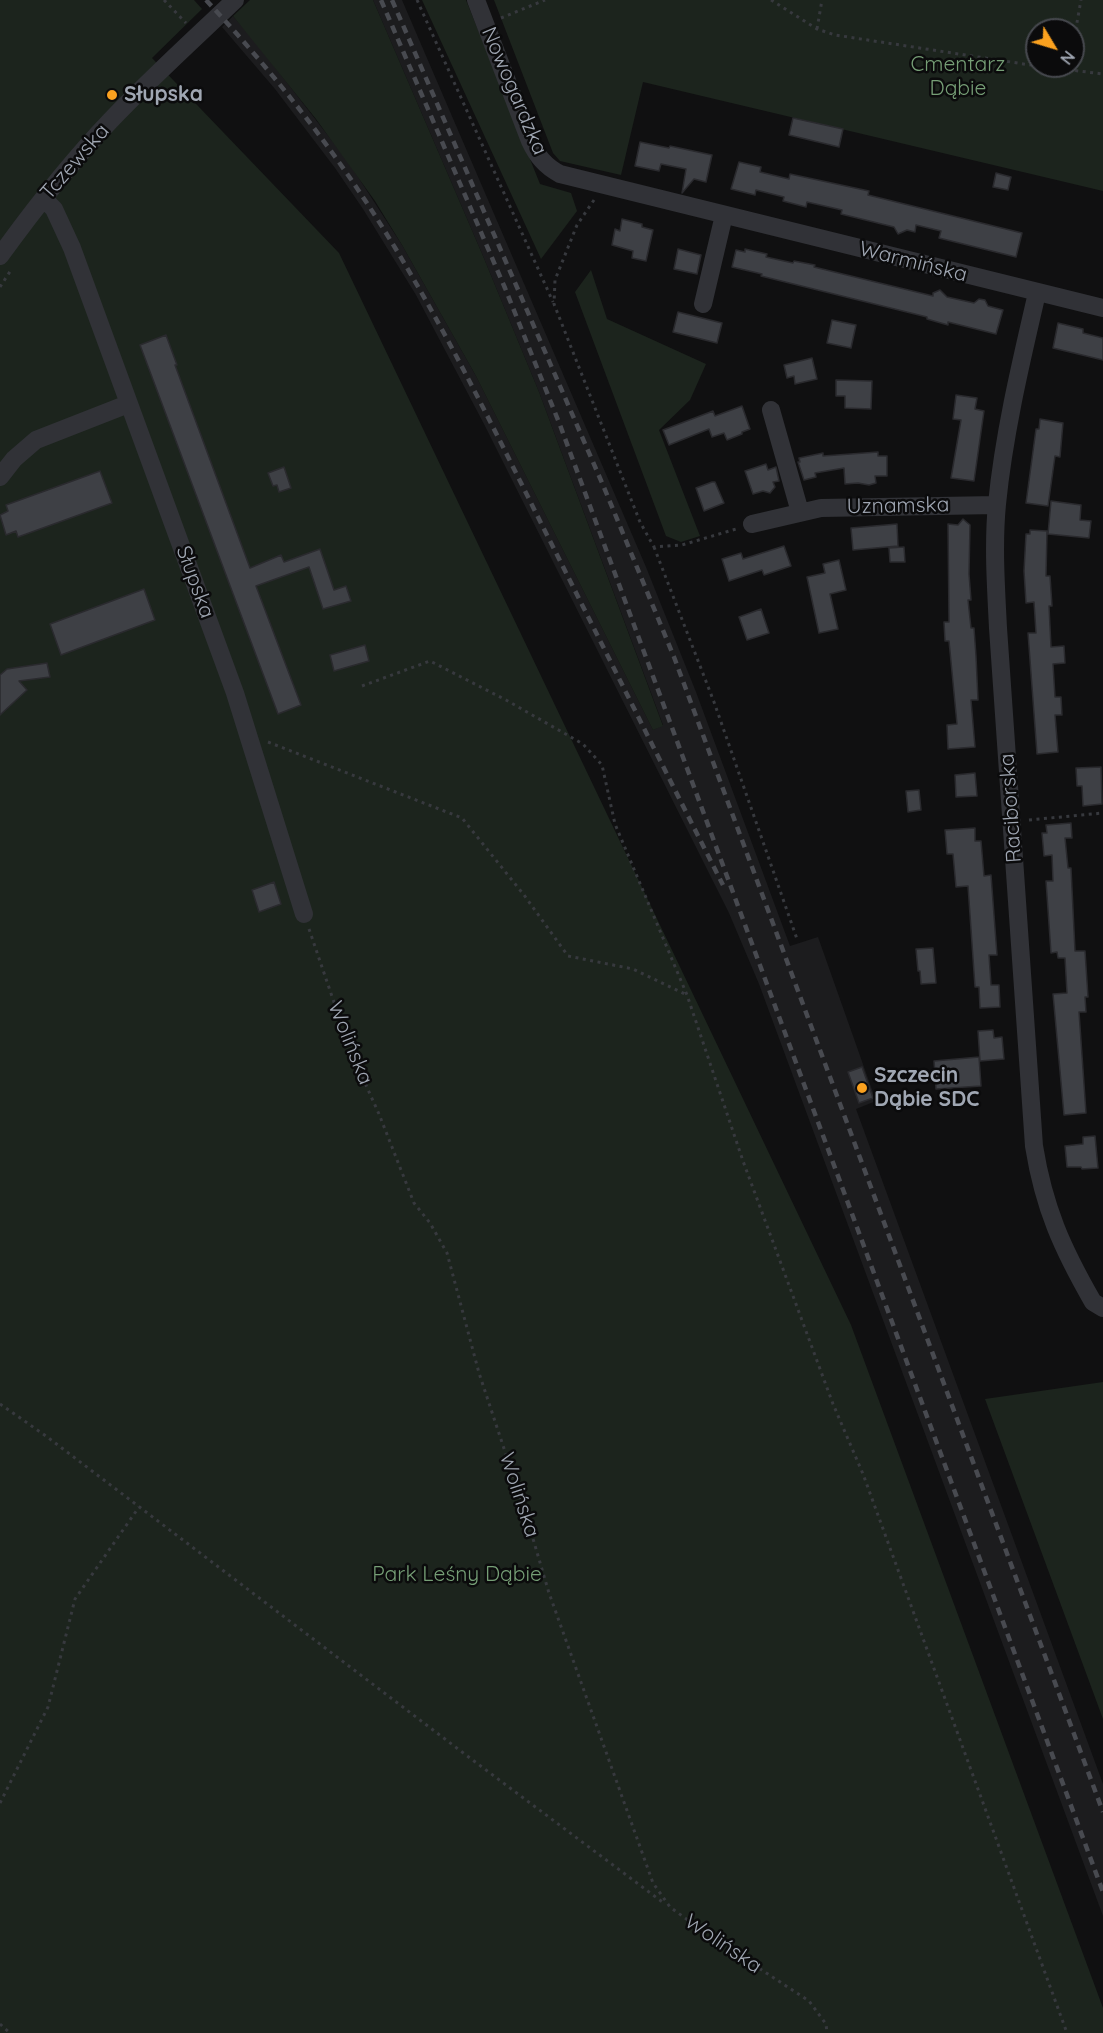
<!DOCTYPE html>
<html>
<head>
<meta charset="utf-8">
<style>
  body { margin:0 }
  #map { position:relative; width:1103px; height:2033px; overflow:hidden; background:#101011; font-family:Quicksand,sans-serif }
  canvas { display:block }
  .north { position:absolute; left:1025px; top:18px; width:60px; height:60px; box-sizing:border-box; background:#0b0b0c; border:2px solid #47494f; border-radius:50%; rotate:128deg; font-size:16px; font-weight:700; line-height:24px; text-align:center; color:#a0a7b3 }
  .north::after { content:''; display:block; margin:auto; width:21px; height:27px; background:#faa11f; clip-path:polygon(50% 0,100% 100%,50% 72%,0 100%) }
</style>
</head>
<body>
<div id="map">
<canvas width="1103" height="2033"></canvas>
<div class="north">N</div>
</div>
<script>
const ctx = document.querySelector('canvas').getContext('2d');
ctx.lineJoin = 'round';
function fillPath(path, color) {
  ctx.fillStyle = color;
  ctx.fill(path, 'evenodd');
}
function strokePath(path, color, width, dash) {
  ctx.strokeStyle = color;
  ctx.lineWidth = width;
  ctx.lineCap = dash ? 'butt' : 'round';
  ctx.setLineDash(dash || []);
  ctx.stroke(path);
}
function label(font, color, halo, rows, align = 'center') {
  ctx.font = font + ' Quicksand,sans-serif';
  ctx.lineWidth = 5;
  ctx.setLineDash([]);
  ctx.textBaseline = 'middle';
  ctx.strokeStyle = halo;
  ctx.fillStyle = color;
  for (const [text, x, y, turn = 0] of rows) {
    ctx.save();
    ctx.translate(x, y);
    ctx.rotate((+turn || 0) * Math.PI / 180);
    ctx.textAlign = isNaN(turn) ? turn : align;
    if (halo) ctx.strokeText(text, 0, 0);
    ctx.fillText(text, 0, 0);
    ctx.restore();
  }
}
const built = new Path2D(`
  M 373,0 L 402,0 L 646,567 L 696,692 L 790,946 L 818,937 L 876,1101 L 856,1109 L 1103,1784 L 1103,1916 L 759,984 L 729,913 L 485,426 L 416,295 L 363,209 L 335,168 L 275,89 L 222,27 L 233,16 L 253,39 L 347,160 L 402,245 L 476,376 L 653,730 L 663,725 L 539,392 L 483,256 Z`);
const green = new Path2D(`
  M 0,0 L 194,0 L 202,9 L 152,58 L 339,253 L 851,1325 L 1103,2008 L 1103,2033 L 0,2033 Z
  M 250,0 L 373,0 L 483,256 L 539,392 L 663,726 L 653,730 L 476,376 L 402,245 L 375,201 L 316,119 L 233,16 Z
  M 422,0 L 466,0 L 540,184 L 571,193 L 577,211 L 541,259 Z
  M 494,0 L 1103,0 L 1103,191 L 643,82 L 621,175 L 560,161 L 553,153 ZM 1037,30 L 1073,30 L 1073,66 L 1037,66 Z
  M 591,270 L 607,319 L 706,364 L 690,400 L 659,430 L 700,536 L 681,542 L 666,536 L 575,292 Z
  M 1103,1382 L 1103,1719 L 985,1399 Z`);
const building = new Path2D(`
  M 793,118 L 843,129 L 839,147 L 789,135 Z
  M 640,142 L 669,148 L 670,146 L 712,155 L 706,182 L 694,179 L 682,193 L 686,169 L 661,164 L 659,171 L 635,166 Z
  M 739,162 L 761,167 L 760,172 L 789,179 L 790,174 L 869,191 L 868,195 L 1022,233 L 1016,257 L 939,238 L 941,231 L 916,225 L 915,232 L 907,230 L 898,234 L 894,227 L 841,214 L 842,210 L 807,202 L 806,207 L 783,201 L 784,197 L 756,190 L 755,195 L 731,189 Z
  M 996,173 L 1011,177 L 1008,190 L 993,187 Z
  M 622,219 L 642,224 L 642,227 L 653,230 L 646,261 L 632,258 L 633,251 L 612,245 L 615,229 L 620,231 Z
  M 678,249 L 701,255 L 697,274 L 674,269 Z
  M 745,249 L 767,254 L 766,257 L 793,263 L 794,261 L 815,265 L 814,267 L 933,296 L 933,293 L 940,290 L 947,297 L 974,303 L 979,299 L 985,300 L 988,306 L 1003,310 L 996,334 L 948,322 L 948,325 L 927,319 L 927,317 L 761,276 L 762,274 L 732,267 L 736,250 L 745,252 Z
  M 678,312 L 722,323 L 717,343 L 673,332 Z
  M 832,320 L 856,325 L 851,348 L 827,343 Z
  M 1058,323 L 1083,329 L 1083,333 L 1103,338 L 1103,360 L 1053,348 Z
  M 166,335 L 177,365 L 175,365 L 250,568 L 281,555 L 284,562 L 320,549 L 334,590 L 346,586 L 351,601 L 323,609 L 309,567 L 256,586 L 301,705 L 278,714 L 140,345 Z
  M 812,358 L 817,379 L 795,384 L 794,376 L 787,378 L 784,365 Z
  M 836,380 L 872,381 L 871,409 L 845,408 L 845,396 L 836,396 Z
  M 956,395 L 977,398 L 975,409 L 984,411 L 974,481 L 951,478 L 961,420 L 953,419 Z
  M 742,406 L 750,429 L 742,432 L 742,434 L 727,440 L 724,433 L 712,437 L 709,429 L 669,445 L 663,430 L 713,411 L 715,416 Z
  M 1040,419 L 1063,423 L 1060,457 L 1055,456 L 1048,506 L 1026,503 L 1036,429 L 1039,429 Z
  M 878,452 L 878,456 L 887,456 L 887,476 L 875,476 L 876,483 L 869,485 L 858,483 L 845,484 L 844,468 L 815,473 L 816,477 L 804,480 L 798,462 L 800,462 L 799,458 L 823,453 L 823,456 Z
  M 766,464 L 768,470 L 776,467 L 779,481 L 773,482 L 775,487 L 770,493 L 763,491 L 753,494 L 745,471 Z
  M 284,467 L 291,488 L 279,492 L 277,485 L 273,486 L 268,473 Z
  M 100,471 L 112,503 L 18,537 L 16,531 L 6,535 L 0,515 L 8,511 L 6,505 Z
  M 712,482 L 715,482 L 724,503 L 704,511 L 696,488 Z
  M 1051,501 L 1081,505 L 1080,520 L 1091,521 L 1089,538 L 1048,534 Z
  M 963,519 L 970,525 L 969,574 L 971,600 L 968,600 L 971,628 L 974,628 L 976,656 L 978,700 L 971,700 L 975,747 L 948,749 L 947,725 L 957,724 L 949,641 L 945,641 L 944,622 L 949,622 L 948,524 L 958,525 Z
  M 897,524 L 898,546 L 853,550 L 851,528 Z
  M 1030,530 L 1047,531 L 1046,576 L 1050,576 L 1052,606 L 1049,606 L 1051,647 L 1064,646 L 1065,663 L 1053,664 L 1055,697 L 1061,697 L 1062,715 L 1055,715 L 1058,752 L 1037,754 L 1028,633 L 1036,633 L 1034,602 L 1026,603 L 1024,571 L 1026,534 L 1030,534 Z
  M 784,546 L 791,566 L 764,575 L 762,570 L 729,581 L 722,559 L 741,553 L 743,559 Z
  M 904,547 L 905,562 L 890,562 L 889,548 Z
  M 839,560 L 846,590 L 830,594 L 838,629 L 819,633 L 807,577 L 825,573 L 823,564 Z
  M 144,589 L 155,620 L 61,655 L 50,624 Z
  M 761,609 L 769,633 L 747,640 L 739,617 Z
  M 365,645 L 369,661 L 334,671 L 330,655 Z
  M 47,663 L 50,677 L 19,681 L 27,690 L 0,715 L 0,675 L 7,669 Z
  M 1101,767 L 1102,804 L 1083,806 L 1082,786 L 1077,786 L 1076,768 Z
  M 975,773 L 977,796 L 956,797 L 955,775 Z
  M 919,790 L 921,810 L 908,812 L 906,791 Z
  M 1071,823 L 1072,838 L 1065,838 L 1068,868 L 1071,868 L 1075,951 L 1085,951 L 1088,997 L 1085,997 L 1086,1012 L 1079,1012 L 1086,1113 L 1064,1115 L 1053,994 L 1067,993 L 1065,958 L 1058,958 L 1057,952 L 1051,953 L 1046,881 L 1053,881 L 1052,855 L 1044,856 L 1042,833 L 1047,833 L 1046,825 Z
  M 975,828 L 975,841 L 981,841 L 984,876 L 991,875 L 997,955 L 989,955 L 991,985 L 999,985 L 1000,1007 L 980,1008 L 979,987 L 975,987 L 968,886 L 956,887 L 953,854 L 947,854 L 945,830 Z
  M 274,882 L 281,904 L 259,912 L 252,890 Z
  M 933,948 L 936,983 L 921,984 L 920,971 L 918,971 L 916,949 Z
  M 993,1030 L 994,1038 L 1002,1037 L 1004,1059 L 980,1061 L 978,1031 Z
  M 979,1057 L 981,1086 L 936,1089 L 934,1061 Z
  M 862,1067 L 873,1098 L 859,1103 L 848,1072 Z
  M 1095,1136 L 1098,1168 L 1082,1169 L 1081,1167 L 1067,1167 L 1065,1146 L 1083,1144 L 1083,1137 Z`);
const path = new Path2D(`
  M 164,0 L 186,23
  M 417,0 L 553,302
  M 771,0 L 817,29 L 835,35 L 1037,66
  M 501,18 L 545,0
  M 817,29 L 822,0
  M 1073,45 L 1081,0
  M 1038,66 L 1103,74
  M 594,200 L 577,225 L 555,280 L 554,304 L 640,522 L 654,547 L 682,545 L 736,529
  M 0,287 L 11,270
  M 654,547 L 714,702 L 797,939
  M 362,686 L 430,661 L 506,700 L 583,744 L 602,765 L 615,824 L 687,995 L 743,1161 L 833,1404 L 863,1474 L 1067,2033
  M 268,742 L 462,818 L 524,895 L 568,956 L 633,969 L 685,994
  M 1029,820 L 1103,813
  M 309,929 L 351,1052 L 379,1114 L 414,1203 L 430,1223 L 447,1253 L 479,1373 L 526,1515 L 549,1593 L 653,1883 L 670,1907 L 704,1932 L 809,2001 L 826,2024 L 827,2033
  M 0,1404 L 46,1436 L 466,1755 L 665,1904
  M 0,1803 L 48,1707 L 75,1599 L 139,1507
  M 0,2024 L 10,2033`);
const minor = new Path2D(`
  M 476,0 L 530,141 C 537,156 545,166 560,174 L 1103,308
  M 44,199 L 54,209 L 72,248 L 235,693 L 304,914
  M 0,256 C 34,209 70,163 110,121 C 150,79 193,40 235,0
  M 1037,293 C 1021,362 1004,433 997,504 C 993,545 996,587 998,628 L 1034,1146 C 1044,1208 1062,1248 1093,1302 L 1103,1308
  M 703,304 L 724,215
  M 771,410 L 800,512
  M 0,477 L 14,459 L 36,440 L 128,404
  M 752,524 L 821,508 L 997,505`);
const rail = new Path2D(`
  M 206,0 C 273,72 334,149 386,233 C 445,328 494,429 544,529 C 604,648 663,767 723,885
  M 381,0 L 505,288 L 560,425 L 1103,1892
  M 392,0 L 603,485 L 674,657 L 1103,1812`);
const markers = [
  [112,95,6,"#faa11f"],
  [862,1088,6,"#faa11f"]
];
const parkNames = [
  ["Cmentarz",958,65],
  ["Dąbie",958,89],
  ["Park Leśny Dąbie",457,1575]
];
const streetNames = [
  ["Nowogardzka",514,91,67],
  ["Tczewska",75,162,-49],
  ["Warmińska",913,262,14],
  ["Uznamska",898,506,-1],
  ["Słupska",195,582,70],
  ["Raciborska",1011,808,-94],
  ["Wolińska",350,1043,68],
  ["Wolińska",519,1495,72],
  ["Wolińska",723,1944,34]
];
const poiNames = [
  ["Słupska",124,95],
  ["Szczecin",874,1076],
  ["Dąbie SDC",874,1100]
];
fillPath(built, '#1c1c1e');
fillPath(green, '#1c241d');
fillPath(building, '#3e4045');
strokePath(building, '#2a2a2e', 1.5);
strokePath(path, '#37393e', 3, [3, 4.5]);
strokePath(minor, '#313237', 18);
strokePath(rail, '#484a50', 4.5, [8, 6]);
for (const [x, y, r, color] of markers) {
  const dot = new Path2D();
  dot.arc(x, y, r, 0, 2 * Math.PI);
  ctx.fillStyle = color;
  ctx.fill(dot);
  strokePath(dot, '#0b0b0c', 2);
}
label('21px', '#769f76', '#0b0b0c', parkNames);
label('21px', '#a0a7b3', '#0b0b0c', streetNames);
label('bold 21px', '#a0a7b3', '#0b0b0c', poiNames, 'left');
</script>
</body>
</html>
